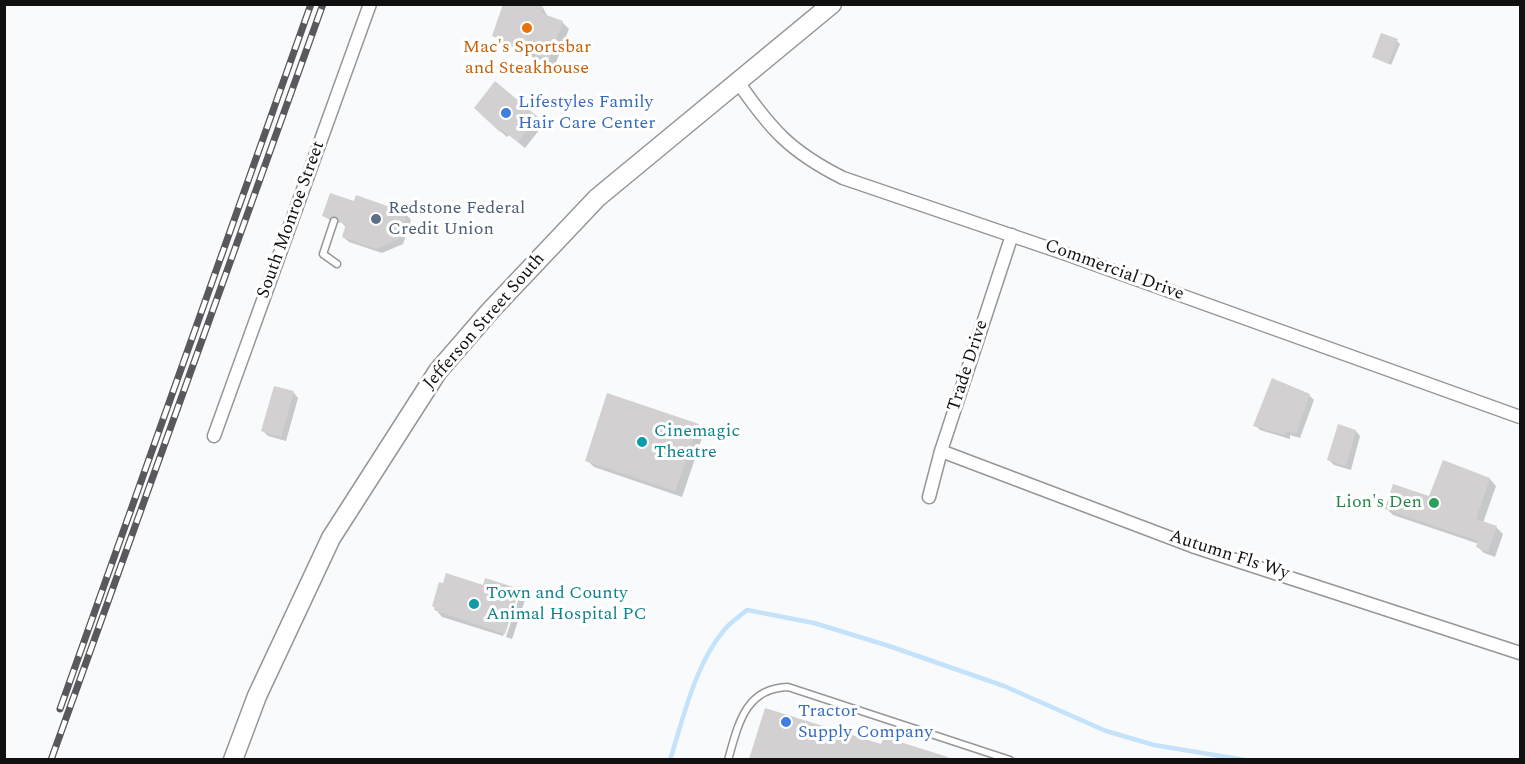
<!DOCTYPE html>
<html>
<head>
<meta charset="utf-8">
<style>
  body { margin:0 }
  #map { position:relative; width:1525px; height:764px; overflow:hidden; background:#f9fafc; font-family:Spectral,serif }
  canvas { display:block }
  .frame { position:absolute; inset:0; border:6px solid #101011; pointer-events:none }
</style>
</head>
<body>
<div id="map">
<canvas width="1525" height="764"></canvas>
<div class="frame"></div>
</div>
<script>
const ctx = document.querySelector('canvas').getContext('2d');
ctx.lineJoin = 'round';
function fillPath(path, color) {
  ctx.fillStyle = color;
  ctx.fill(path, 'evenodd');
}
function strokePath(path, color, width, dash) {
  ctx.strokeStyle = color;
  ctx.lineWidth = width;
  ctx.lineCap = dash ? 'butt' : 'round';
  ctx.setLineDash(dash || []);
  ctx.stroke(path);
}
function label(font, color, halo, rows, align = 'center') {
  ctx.font = font + ' Spectral,serif';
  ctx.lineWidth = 6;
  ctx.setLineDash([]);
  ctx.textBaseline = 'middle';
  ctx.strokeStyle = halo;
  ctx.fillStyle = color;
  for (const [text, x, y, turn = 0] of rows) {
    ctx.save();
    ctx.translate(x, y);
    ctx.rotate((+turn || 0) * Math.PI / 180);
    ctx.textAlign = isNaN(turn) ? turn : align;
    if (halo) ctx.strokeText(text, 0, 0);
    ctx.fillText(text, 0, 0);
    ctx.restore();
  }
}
const shadow = new Path2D(`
  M 531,4 L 543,8 L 548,17 L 562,22 L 569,29 L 555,65 L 523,54 L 518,49 L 501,42 L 494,36 Z
  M 1397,41 L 1400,44 L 1391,65 L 1373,56 Z
  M 482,115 L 537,118 L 544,124 L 525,148 L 509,135 L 507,137 Z
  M 406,214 L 411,220 L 403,244 L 382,253 L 349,242 L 343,237 L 346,227 L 341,222 L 336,224 L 324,216 Z
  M 275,387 L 294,393 L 298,398 L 286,441 L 268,436 L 263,431 Z
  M 1309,395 L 1314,400 L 1300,438 L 1290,435 L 1290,439 L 1260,430 L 1255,425 Z
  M 698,425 L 704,432 L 682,497 L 594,467 L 587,460 Z
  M 1356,431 L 1360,436 L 1351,470 L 1334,465 L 1329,460 Z
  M 1444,462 L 1490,479 L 1496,486 L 1483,523 L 1497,528 L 1503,534 L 1495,557 L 1484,553 L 1478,547 L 1479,544 L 1393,515 L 1386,508 L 1430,498 Z
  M 486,580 L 520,591 L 526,597 L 512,639 L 506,637 L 521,592 L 518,592 L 503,636 L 442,617 L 433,606 L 483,587 Z
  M 766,710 L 882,745 L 885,739 L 952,760 L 750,760 Z`);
const stream = new Path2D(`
  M 670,760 C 684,716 695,664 725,629 C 731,622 740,616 747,610 L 814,623 L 889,646 L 1004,686 L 1106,731 L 1154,745 L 1245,760`);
const building = new Path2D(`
  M 503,4 L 536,4 L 543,7 L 541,13 L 563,21 L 549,60 L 515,48 L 516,45 L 492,36 Z
  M 1381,33 L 1398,39 L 1388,64 L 1372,57 Z
  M 495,81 L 538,117 L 518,142 L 502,130 L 500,132 L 474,108 Z
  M 330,193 L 354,201 L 356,195 L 407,213 L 398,239 L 376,249 L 342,237 L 346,224 L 339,222 L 336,216 L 329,219 L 322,216 Z
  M 1272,378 L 1310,394 L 1296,434 L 1286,431 L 1285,435 L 1253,426 Z
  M 274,386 L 294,391 L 281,437 L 261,431 Z
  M 607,393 L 699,424 L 675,491 L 585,461 Z
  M 1338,424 L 1356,430 L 1346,466 L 1327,460 Z
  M 1443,460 L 1490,478 L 1476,519 L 1497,526 L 1488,552 L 1476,547 L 1478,541 L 1385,509 L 1393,484 L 1429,496 Z
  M 446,573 L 483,585 L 485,578 L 520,589 L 505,634 L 434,610 L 435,607 L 432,606 L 439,582 L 443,583 Z
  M 765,708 L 881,744 L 884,737 L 948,757 L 948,759 L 749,759 Z`);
const lane = new Path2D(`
  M 334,221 L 323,254 L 337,264
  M 728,760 C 738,725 745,688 788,687 L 1010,760`);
const street = new Path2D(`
  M 738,82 C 771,130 791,152 843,178 L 1066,254 L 1520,417
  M 214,436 L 370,4
  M 941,451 L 1192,546 L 1520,653
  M 929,497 L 941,451 L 1012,235`);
const secondary = new Path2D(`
  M 233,760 L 257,696 L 331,538 L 438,371 L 490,311 L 597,198 L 832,4`);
const rail = new Path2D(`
  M 60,709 L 311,4
  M 51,760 L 323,4`);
const markers = [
  [527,28,6,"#e8710a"],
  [506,113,6,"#3f7fe0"],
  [376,219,6,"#5c6f8a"],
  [642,442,6,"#0f9aa8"],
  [1434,503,6,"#2e9e5b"],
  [474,604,6,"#0f9aa8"],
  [786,722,6,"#3f7fe0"]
];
const foodNames = [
  ["Mac's Sportsbar",527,48],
  ["and Steakhouse",527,69]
];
const shopNames = [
  ["Lifestyles Family",518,103],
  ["Hair Care Center",518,124],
  ["Tractor",798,712],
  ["Supply Company",798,733]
];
const serviceNames = [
  ["Redstone Federal",388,209],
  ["Credit Union",388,230]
];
const streetNames = [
  ["South Monroe Street",292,220,-70],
  ["Commercial Drive",1114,271,20],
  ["Jefferson Street South",485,322,-49],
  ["Trade Drive",969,366,-72],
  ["Autumn Fls Wy",1229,556,18]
];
const cultureNames = [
  ["Cinemagic",654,432],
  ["Theatre",654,453],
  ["Town and County",486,594],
  ["Animal Hospital PC",486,615]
];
const leisureNames = [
  ["Lion's Den",1422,503]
];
fillPath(shadow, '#0003');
strokePath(stream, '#c4e2f9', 4.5);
fillPath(building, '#d2d0d0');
strokePath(lane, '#959697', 9);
strokePath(street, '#959697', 15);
strokePath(secondary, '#959697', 21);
strokePath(lane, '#fff', 6);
strokePath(street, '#fff', 12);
strokePath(secondary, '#fff', 18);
strokePath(rail, '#59595b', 7);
strokePath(rail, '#fff', 4.5, [14]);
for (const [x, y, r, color] of markers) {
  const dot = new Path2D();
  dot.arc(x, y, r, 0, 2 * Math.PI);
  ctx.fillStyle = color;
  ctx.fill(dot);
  strokePath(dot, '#fff', 2);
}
label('18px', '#c56008', '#fff', foodNames);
label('18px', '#366cbe', '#fff', shopNames, 'left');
label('18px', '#4e5e75', '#fff', serviceNames, 'left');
label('18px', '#101011', '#fff', streetNames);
label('18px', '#0d838f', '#fff', cultureNames, 'left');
label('18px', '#27864d', '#fff', leisureNames, 'right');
</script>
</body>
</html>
